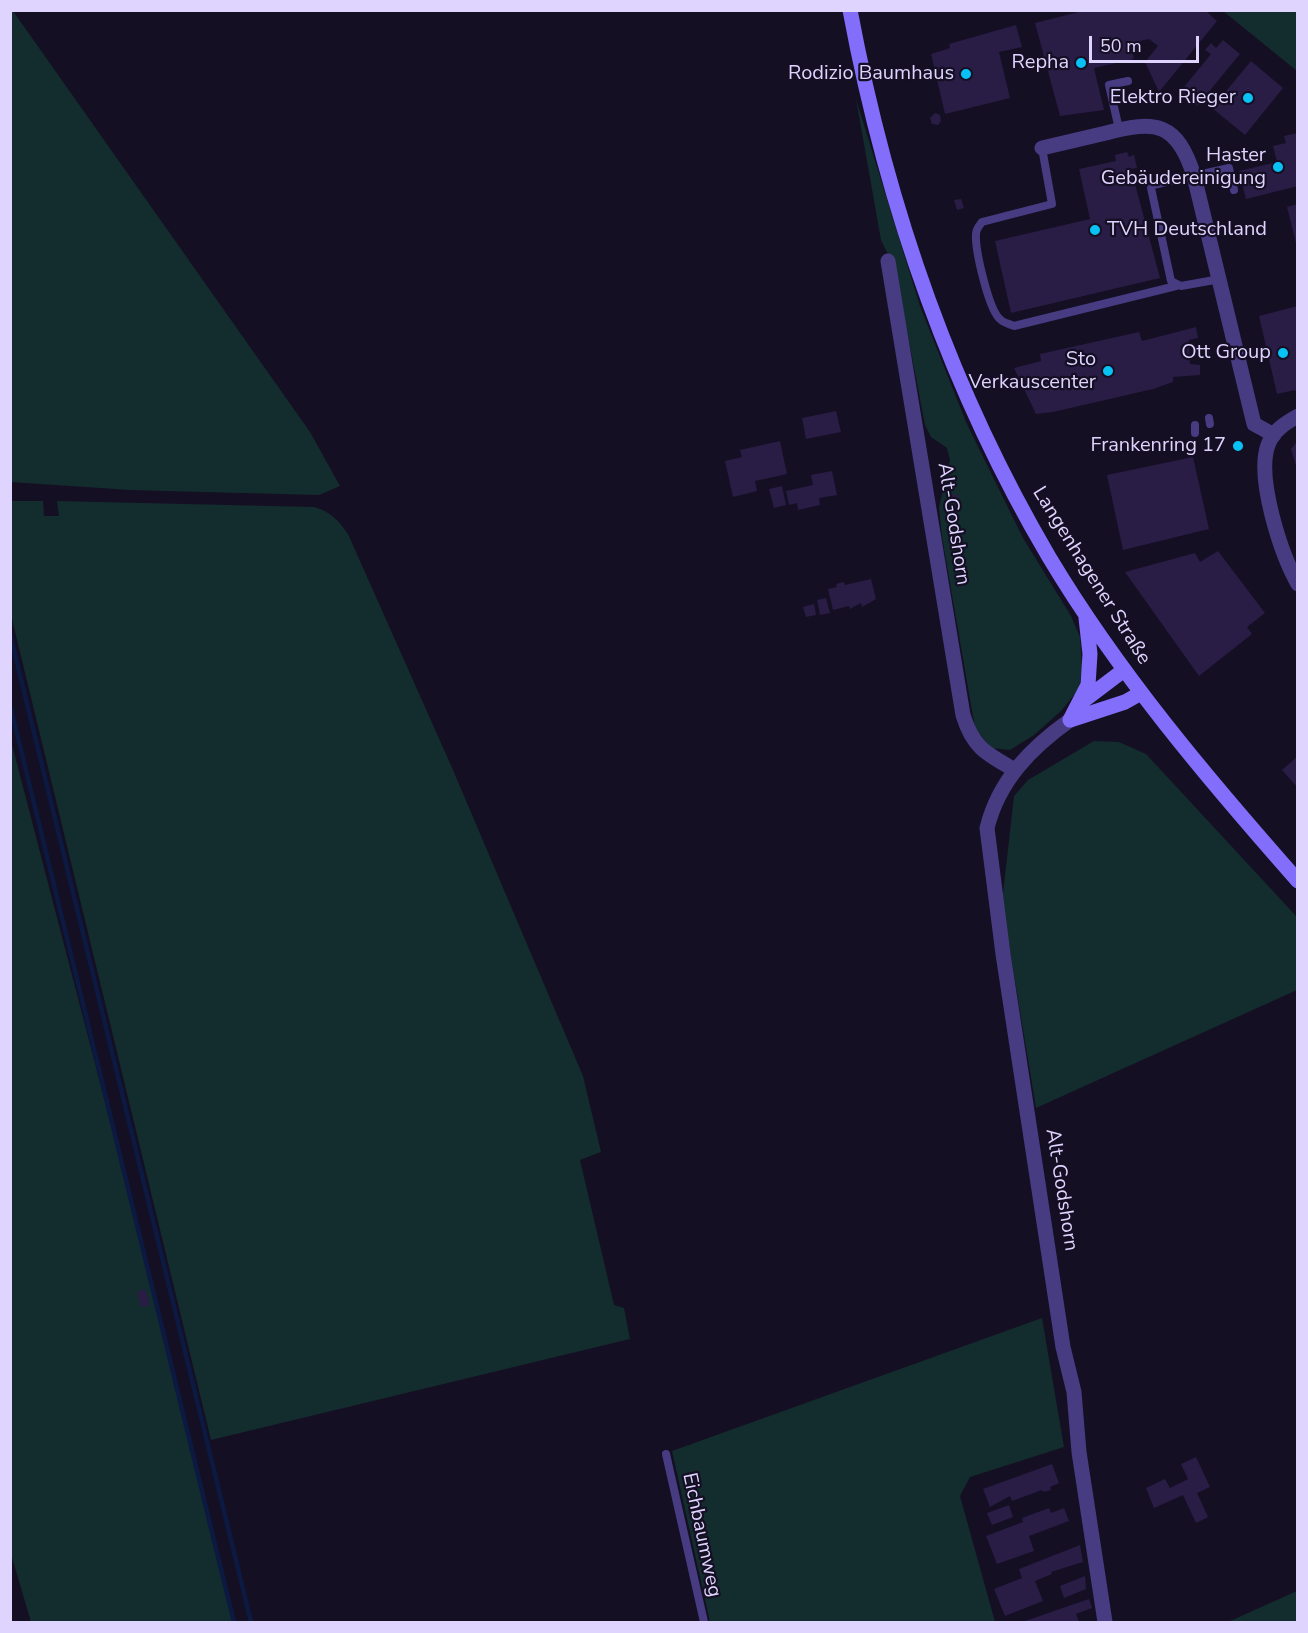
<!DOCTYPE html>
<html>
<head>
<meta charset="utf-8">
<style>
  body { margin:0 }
  #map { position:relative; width:1308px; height:1633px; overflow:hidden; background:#150f24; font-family:"Nunito Sans",sans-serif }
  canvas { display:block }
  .frame { position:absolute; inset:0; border:12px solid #ded4fe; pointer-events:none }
  .scale { position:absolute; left:1089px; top:36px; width:110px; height:27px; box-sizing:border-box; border:3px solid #ded4fe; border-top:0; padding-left:8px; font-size:18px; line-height:21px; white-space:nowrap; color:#ded4fe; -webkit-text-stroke:4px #150f24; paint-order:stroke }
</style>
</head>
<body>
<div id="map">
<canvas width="1308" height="1633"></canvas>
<div class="frame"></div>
<div class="scale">50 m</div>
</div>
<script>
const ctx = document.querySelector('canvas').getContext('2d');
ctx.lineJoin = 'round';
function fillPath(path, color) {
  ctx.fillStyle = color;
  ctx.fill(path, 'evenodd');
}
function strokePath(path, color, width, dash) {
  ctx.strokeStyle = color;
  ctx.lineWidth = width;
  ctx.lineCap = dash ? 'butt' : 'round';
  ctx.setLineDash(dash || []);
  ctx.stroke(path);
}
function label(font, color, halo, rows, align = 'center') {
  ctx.font = font + ' "Nunito Sans",sans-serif';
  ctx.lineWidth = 4.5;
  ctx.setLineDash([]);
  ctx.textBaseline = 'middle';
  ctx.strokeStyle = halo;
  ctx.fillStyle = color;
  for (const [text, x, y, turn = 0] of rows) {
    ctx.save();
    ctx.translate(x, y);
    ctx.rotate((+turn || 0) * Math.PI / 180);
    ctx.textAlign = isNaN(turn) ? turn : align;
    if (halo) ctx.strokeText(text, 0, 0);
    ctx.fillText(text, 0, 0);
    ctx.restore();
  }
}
const green = new Path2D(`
  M 10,11 L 13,11 L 310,432 L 340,486 L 319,495 L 130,490 L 11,482 Z
  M 1223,11 L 1297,11 L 1297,71 Z
  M 856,99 L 920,306 L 966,422 L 1023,538 L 1071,616 L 1080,637 L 1082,667 L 1079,689 L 1061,711 L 1034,735 L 1010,750 L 991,748 L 975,728 L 942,537 L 939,507 L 950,460 L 947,448 L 931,437 L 925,425 L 895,268 L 881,240 Z
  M 10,501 L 43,501 L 44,516 L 59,516 L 57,501 L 314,507 C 331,512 338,520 348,534 L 453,770 L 583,1076 L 601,1152 L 580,1160 L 614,1305 L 624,1308 L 630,1339 L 211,1440 L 11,615 Z
  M 10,737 L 148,1267 L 233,1622 L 31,1622 L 11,1554 Z
  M 1094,741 L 1119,742 L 1146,754 L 1297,917 L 1297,990 L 1036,1108 L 1002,902 L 1014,796 L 1028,780 Z
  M 1042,1318 L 1064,1447 L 970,1477 L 960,1496 L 995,1622 L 710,1622 L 672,1451 Z
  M 1297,1591 L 1297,1622 L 1228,1622 Z`);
const stream = new Path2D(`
  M 10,634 L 251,1622
  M 10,705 L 234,1622`);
const building = new Path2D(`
  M 1087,10 L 1205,10 L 1217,21 L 1159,92 L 1145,62 L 1158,46 L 1149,39 L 1140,41 L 1142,49 L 1132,51 L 1134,59 L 1094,68 L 1104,110 L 1060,116 L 1035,23 Z
  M 1016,25 L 1022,47 L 999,52 L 1010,98 L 945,114 L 931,54 L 950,48 L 949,44 Z
  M 1223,40 L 1240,54 L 1197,106 L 1180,92 L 1211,54 L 1205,50 L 1211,43 L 1216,48 Z
  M 1251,61 L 1283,88 L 1245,135 L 1212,108 Z
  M 935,113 L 940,115 L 941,121 L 938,125 L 932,124 L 930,118 Z
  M 1298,133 L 1298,186 L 1246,199 L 1239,171 L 1277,162 L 1273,146 L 1286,143 L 1284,136 Z
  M 1127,152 L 1129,157 L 1134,155 L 1137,168 L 1131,169 L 1160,278 L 1011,313 L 995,241 L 1090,219 L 1079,169 L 1116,161 L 1115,155 Z
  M 961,199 L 964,208 L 957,210 L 954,200 Z
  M 1298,204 L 1298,246 L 1297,247 L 1287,207 Z
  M 1298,306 L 1298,395 L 1295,390 L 1277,394 L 1259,316 Z
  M 1196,327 L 1198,338 L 1189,340 L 1190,364 L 1200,365 L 1200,375 L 1173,377 L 1173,382 L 1153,389 L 1053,412 L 1036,414 L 1014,368 L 1041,361 L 1040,354 L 1139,332 L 1142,341 Z
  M 836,411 L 841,432 L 806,439 L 802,418 Z
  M 1298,440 L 1298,469 L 1297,469 L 1291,449 Z
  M 780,441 L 787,474 L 755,481 L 757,491 L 733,497 L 725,461 L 742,457 L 740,450 Z
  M 1242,441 L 1244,448 L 1233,451 L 1232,443 Z
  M 1193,457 L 1209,529 L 1123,550 L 1107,475 Z
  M 832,471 L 837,495 L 819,498 L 820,505 L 798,510 L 797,503 L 789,505 L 786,491 L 813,485 L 811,475 Z
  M 782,486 L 786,505 L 774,508 L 769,489 Z
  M 958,494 L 959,501 L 950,503 L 948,496 Z
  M 1218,551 L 1265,613 L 1247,627 L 1252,634 L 1199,676 L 1125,572 L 1195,553 L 1200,562 Z
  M 871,579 L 876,599 L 862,607 L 861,603 L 850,609 L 849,606 L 833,610 L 828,589 L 837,587 L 836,584 L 844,582 L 845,585 Z
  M 826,598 L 830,613 L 820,615 L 817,600 Z
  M 814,604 L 816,615 L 806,617 L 803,607 Z
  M 1298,756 L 1298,788 L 1282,770 Z
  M 145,1289 L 150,1305 L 141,1307 L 137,1292 Z
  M 1196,1457 L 1210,1487 L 1197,1493 L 1208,1517 L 1196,1523 L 1183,1495 L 1154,1508 L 1146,1488 L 1165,1479 L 1170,1488 L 1188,1479 L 1181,1464 Z
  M 1052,1464 L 1059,1483 L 1050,1487 L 1051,1490 L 1043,1492 L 1042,1490 L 1012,1501 L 1010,1496 L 990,1507 L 983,1489 Z
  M 1009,1505 L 1013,1517 L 992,1525 L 987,1513 Z
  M 1049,1508 L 1051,1513 L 1064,1508 L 1069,1521 L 1029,1536 L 1034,1551 L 997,1564 L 986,1536 L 1023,1522 L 1022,1518 Z
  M 1080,1545 L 1083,1562 L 1051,1572 L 1052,1574 L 1035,1581 L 1043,1601 L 1005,1616 L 994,1589 L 1022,1578 L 1019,1569 Z
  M 1085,1576 L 1086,1589 L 1064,1598 L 1060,1586 Z
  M 1089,1599 L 1092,1608 L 1076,1614 L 1079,1622 L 1022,1622 Z`);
const lane = new Path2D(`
  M 1119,129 L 1109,85 L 1128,81
  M 1042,148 L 1052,204 L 982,222 C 979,226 976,229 976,234 C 975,250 989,312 1001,320 C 1004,323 1010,324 1014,326 L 1176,286
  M 1220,279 L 1181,286 L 1171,281 L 1151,188 L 1153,185 L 1229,168 L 1234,190
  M 1209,418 L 1210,424
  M 1195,433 L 1195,425
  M 666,1454 L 704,1622`);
const street = new Path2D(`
  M 1042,148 C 1063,143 1085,138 1106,133 C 1156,120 1177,122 1194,176 L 1254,424 L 1274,435
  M 888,261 L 963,715 C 973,748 987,754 1015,770
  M 1298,416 C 1285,423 1273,431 1268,445 C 1256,478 1281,554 1298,584
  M 1070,720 C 1031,748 999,780 987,828 L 1003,954 L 1063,1347 L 1074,1392 L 1079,1452 L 1105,1622`);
const secondary = new Path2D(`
  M 850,10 C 886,203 949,387 1049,557 C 1119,674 1208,779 1298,881
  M 1083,701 L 1124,670
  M 1070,720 L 1088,685 L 1090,654 L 1086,618
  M 1070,720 L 1125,702 L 1141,693`);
const markers = [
  [1081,63,6,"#08c2f6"],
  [966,74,6,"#08c2f6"],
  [1248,98,6,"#08c2f6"],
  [1278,167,6,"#08c2f6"],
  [1095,230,6,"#08c2f6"],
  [1283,353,6,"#08c2f6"],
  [1108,371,6,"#08c2f6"],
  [1238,446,6,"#08c2f6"]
];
const poiNames = [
  ["Repha",1069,63],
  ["Rodizio Baumhaus",954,74],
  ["Elektro Rieger",1236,98],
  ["Haster",1266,156],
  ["Gebäudereinigung",1266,179],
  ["TVH Deutschland",1107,230,"left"],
  ["Ott Group",1271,353],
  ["Sto",1096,360],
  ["Verkauscenter",1096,383],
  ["Frankenring 17",1226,446]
];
const streetNames = [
  ["Alt-Godshorn",953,524,81],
  ["Langenhagener Straße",1091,576,58],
  ["Alt-Godshorn",1061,1190,81],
  ["Eichbaumweg",701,1535,78]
];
fillPath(green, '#132c2e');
strokePath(stream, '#0c1941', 4.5);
fillPath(building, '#291c45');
strokePath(lane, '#473c82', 8);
strokePath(street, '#473c82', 15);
strokePath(secondary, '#826efa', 15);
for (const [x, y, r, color] of markers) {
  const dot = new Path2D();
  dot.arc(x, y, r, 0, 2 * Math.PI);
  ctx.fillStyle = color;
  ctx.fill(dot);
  strokePath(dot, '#150f24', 2);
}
label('20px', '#ded4fe', '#150f24', poiNames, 'right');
label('20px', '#ded4fe', '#150f24', streetNames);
</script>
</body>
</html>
